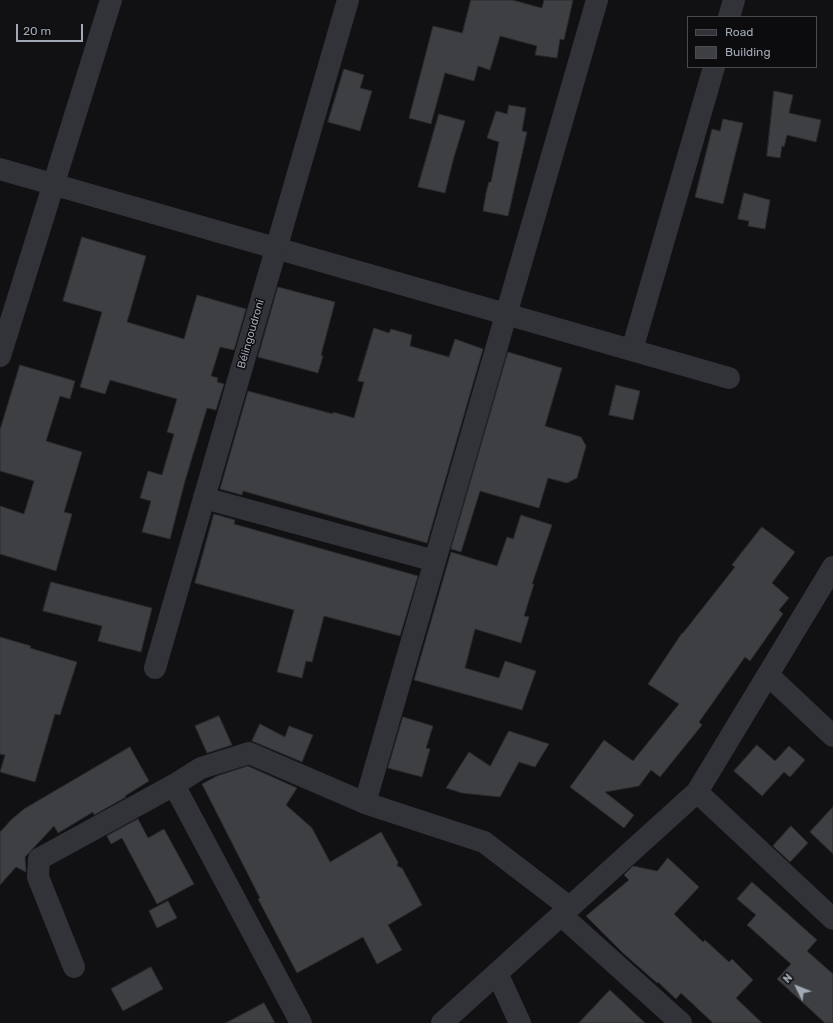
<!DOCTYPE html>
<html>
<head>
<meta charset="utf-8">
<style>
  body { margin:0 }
  #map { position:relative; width:833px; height:1023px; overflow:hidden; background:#111113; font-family:Rubik,sans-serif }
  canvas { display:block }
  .legend { position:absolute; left:687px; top:16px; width:130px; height:52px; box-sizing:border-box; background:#0c0c0e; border:1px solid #484b51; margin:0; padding:5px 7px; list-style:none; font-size:12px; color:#a1a9b5 }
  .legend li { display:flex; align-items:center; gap:8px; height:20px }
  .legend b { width:20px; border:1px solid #484b51 }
  .north { position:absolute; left:777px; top:967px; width:40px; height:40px; -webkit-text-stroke:3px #0c0c0e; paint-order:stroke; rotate:313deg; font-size:11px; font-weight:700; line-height:16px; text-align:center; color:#a1a9b5 }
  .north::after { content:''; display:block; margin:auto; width:14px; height:18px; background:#a1a9b5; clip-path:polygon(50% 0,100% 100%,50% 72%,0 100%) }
  .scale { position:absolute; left:16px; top:24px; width:67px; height:18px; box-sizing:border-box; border:2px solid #a1a9b5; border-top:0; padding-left:5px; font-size:12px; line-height:14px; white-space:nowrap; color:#a1a9b5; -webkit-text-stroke:3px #0c0c0e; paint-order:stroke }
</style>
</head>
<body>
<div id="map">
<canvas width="833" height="1023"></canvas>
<ul class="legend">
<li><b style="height:5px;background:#323338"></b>Road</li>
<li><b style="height:11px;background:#3d3f43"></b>Building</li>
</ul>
<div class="north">N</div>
<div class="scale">20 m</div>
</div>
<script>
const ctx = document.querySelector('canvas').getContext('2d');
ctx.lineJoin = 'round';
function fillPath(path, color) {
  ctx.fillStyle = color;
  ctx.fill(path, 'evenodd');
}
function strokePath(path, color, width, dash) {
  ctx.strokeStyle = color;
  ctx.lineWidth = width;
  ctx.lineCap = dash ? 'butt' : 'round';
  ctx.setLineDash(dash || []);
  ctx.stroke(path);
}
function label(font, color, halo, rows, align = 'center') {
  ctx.font = font + ' Rubik,sans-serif';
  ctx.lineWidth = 3;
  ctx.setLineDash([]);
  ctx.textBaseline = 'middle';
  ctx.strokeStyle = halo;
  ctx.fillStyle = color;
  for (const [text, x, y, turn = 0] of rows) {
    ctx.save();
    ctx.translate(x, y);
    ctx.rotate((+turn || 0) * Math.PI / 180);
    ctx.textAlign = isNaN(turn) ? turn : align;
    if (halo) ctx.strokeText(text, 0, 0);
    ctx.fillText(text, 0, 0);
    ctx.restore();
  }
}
const building = new Path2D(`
  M 471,0 L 512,0 L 542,8 L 544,0 L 573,0 L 564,40 L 560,39 L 557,58 L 535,55 L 537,46 L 500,36 L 490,70 L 478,66 L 474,81 L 445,73 L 431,124 L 409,118 L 433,26 L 462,33 Z
  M 344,69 L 364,75 L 360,88 L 372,91 L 360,131 L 328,122 Z
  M 774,91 L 793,95 L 789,113 L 821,120 L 816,142 L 787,135 L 784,147 L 782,146 L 780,158 L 767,156 Z
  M 509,105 L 526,108 L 522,131 L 527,132 L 508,216 L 483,211 L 486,193 L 489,182 L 491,182 L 499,142 L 487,138 L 496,111 L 507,114 Z
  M 439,114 L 465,121 L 454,157 L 445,193 L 418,187 Z
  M 723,119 L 743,123 L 723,204 L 695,197 L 712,129 L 720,131 Z
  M 744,193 L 770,200 L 765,229 L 748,226 L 749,221 L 738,219 Z
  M 82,237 L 146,256 L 127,322 L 184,339 L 197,295 L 246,309 L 234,350 L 220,347 L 211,376 L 218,378 L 217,382 L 224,384 L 216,410 L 207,408 L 185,481 L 170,539 L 142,532 L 151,501 L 140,498 L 148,471 L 162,475 L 174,434 L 167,432 L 177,399 L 110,380 L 105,394 L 80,387 L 102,312 L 63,301 Z
  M 278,287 L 335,302 L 321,355 L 323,356 L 318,373 L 258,357 Z
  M 374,328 L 389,333 L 391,329 L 412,335 L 410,346 L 449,357 L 455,339 L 483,349 L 427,543 L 243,491 L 242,495 L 220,489 L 248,391 L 333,414 L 333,412 L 354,418 L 364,382 L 358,381 Z
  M 508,352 L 562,368 L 545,426 L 581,437 L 586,446 L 577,478 L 567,483 L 548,478 L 539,508 L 480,491 L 461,552 L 451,549 Z
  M 20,365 L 75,381 L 70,399 L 60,396 L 46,441 L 82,452 L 64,512 L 72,514 L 56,571 L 0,554 L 0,506 L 24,514 L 34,481 L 0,471 L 0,430 Z
  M 616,385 L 640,391 L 633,420 L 609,415 Z
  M 214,514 L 235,520 L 234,524 L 418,576 L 400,636 L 324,616 L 312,662 L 306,661 L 302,678 L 277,672 L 294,610 L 195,583 Z
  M 521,515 L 552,525 L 532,584 L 534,584 L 524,616 L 529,617 L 521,643 L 475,629 L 465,668 L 499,678 L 505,661 L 536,671 L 522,710 L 414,680 L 451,552 L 497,566 L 507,537 L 513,539 Z
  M 762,527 L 795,552 L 772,583 L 789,598 L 779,610 L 783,614 L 750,661 L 745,657 L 699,722 L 702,725 L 660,777 L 651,770 L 639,786 L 605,792 L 634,815 L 624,828 L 570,787 L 604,740 L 633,761 L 679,704 L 648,684 L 682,633 L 683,633 L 735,567 L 732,565 Z
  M 51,582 L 152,608 L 141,652 L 98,641 L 102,626 L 43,611 Z
  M 0,637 L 31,646 L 30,648 L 77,662 L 60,715 L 55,714 L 35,782 L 0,772 L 5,755 L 0,754 Z
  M 219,716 L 232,745 L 207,753 L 195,726 Z
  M 403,717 L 433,726 L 426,748 L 430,749 L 422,777 L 388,768 Z
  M 260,724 L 285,737 L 289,726 L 313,735 L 302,762 L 252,741 Z
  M 509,731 L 549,744 L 535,767 L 519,762 L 500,797 L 462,793 L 446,788 L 469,752 L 490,766 Z
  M 757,745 L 775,761 L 789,746 L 805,760 L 790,777 L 784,772 L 762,796 L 734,771 Z
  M 130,747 L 149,781 L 125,796 L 126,797 L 94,815 L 93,812 L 58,833 L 54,826 L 25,857 L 26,872 L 16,867 L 0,885 L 0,832 L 12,819 L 24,809 Z
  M 248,766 L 297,788 L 286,805 L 312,828 L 330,862 L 381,832 L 398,862 L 397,866 L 402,868 L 422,905 L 388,925 L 402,950 L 377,964 L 363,937 L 297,973 L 258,899 L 260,898 L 202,784 L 217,776 Z
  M 833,807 L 833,854 L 810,832 Z
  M 138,819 L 148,838 L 164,829 L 194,884 L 157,904 L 122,838 L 111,844 L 107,836 Z
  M 791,826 L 808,843 L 790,862 L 773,846 Z
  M 668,858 L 699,887 L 674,914 L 703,942 L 705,940 L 729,962 L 732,959 L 753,980 L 736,998 L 762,1023 L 713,1023 L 681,993 L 676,999 L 658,982 L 657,983 L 623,953 L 586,916 L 629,880 L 624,875 L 633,866 L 657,871 Z
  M 752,882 L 817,940 L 807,951 L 833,974 L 833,1023 L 825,1023 L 777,979 L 791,964 L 747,925 L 756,915 L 737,899 Z
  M 168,901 L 177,918 L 157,928 L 149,911 Z
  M 151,967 L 163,989 L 123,1011 L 111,989 Z
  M 610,990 L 645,1023 L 579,1023 Z
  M 264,1003 L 275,1023 L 226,1023 Z`);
const minor = new Path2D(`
  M 729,17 L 734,0
  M 0,169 L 729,378
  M 632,350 L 714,67
  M 0,356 L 111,0
  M 204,498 L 435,561
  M 768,675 L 833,736
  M 174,785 L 301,1023
  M 697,792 L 833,919
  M 365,803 L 597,0
  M 561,915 L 681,1023
  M 74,967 L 38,877 L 39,859 L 174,785 L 201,768 L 249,753 L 365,803 L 484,842 L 569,907
  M 497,973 L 520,1023
  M 442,1023 L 697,792 L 833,567`);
const tertiary = new Path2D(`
  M 155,668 L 348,0`);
const streetNames = [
  ["Bélingoudroni",251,334,-74]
];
fillPath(building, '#3d3f43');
strokePath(building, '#2b2b2f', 1);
strokePath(minor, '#323338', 22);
strokePath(tertiary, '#323338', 22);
label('11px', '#a1a9b5', '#0c0c0e', streetNames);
</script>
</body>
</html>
